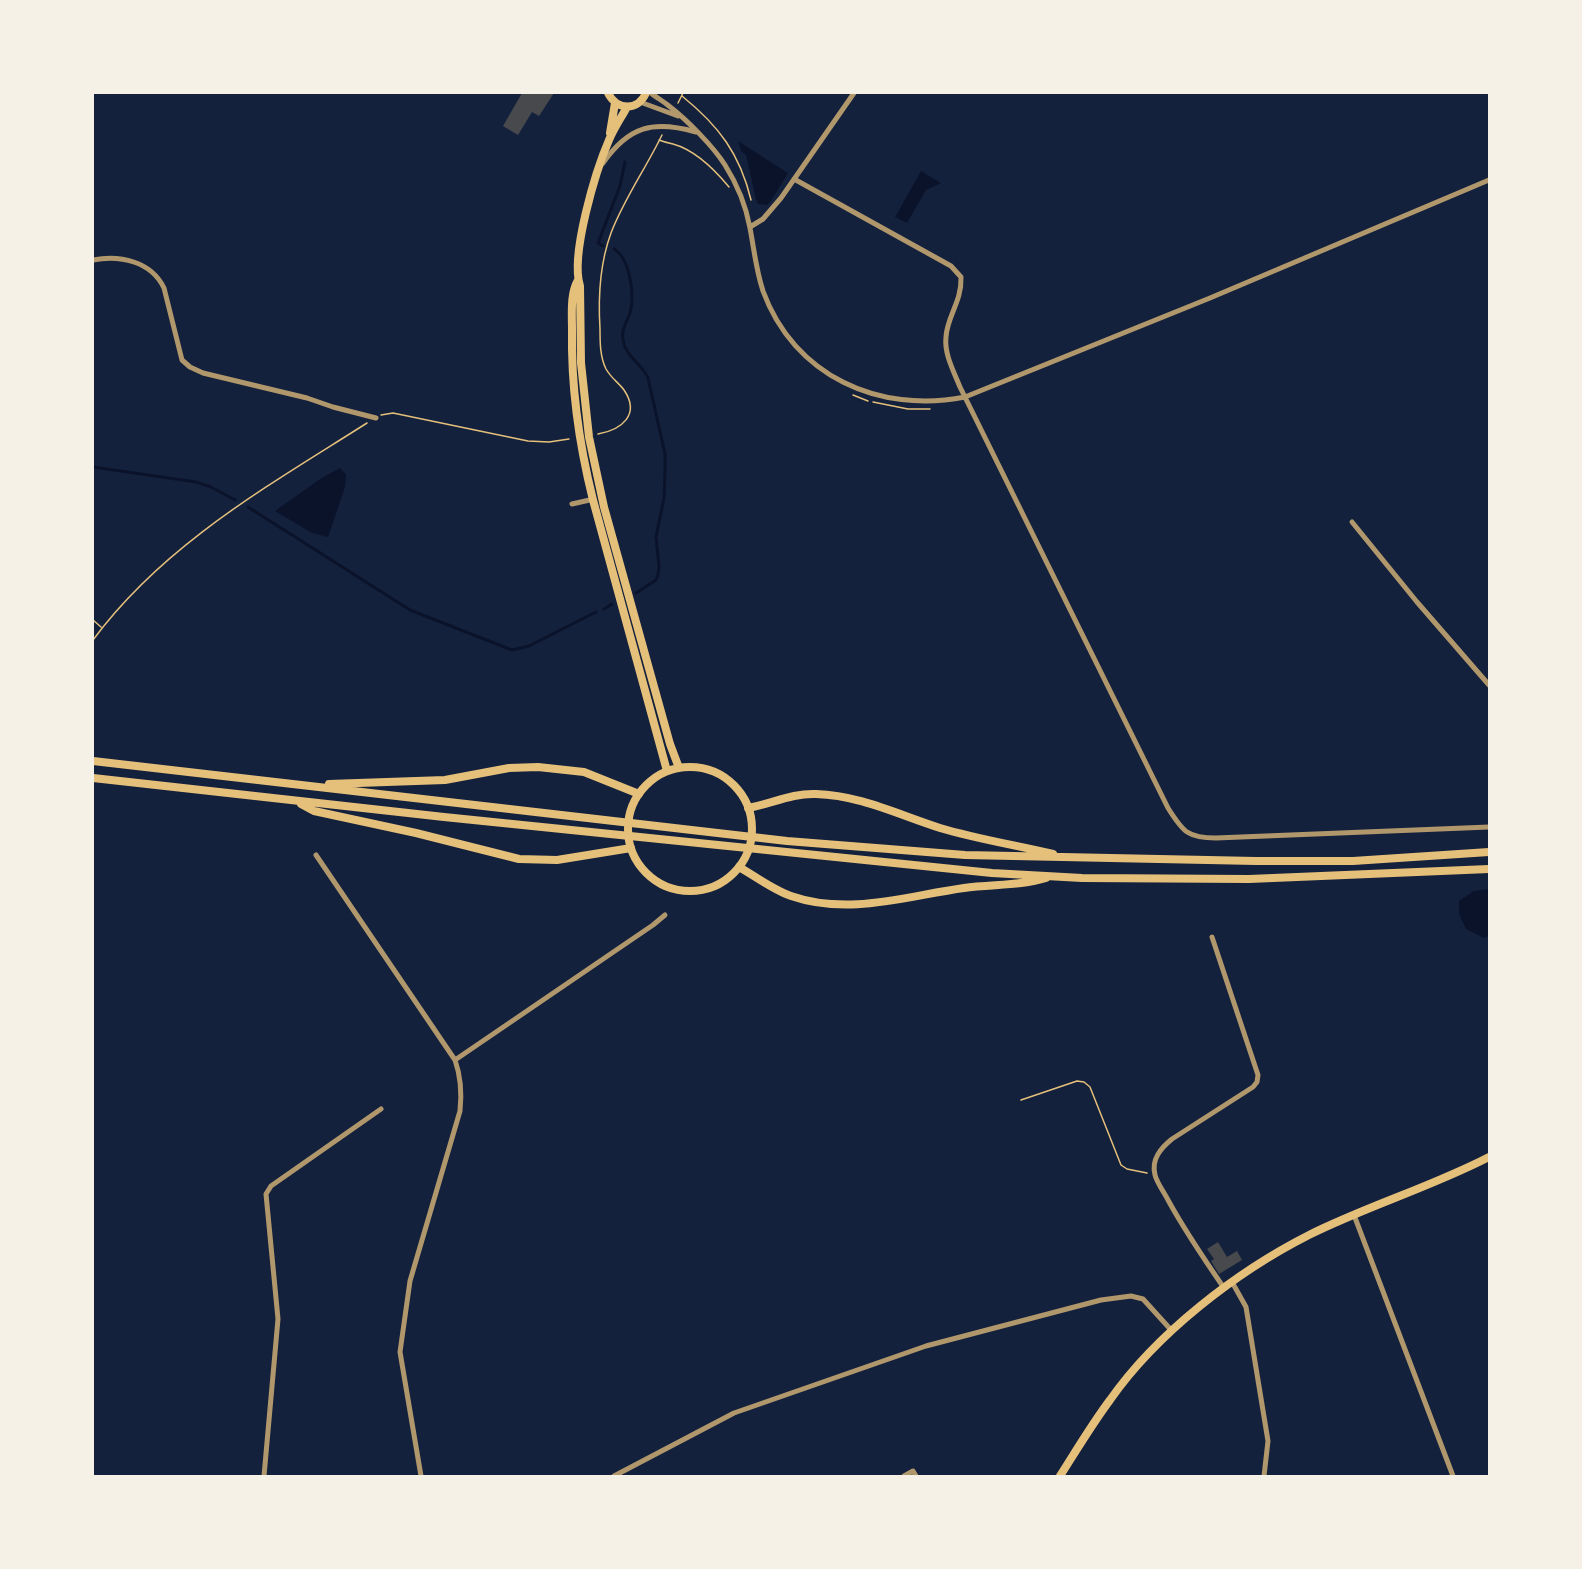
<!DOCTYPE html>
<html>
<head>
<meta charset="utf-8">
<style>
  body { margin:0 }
  #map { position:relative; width:1582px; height:1569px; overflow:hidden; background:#14213d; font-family:Literata,serif }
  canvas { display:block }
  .frame { position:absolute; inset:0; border:94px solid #f6f1e7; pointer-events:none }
</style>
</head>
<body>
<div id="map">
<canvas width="1582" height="1569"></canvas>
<div class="frame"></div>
</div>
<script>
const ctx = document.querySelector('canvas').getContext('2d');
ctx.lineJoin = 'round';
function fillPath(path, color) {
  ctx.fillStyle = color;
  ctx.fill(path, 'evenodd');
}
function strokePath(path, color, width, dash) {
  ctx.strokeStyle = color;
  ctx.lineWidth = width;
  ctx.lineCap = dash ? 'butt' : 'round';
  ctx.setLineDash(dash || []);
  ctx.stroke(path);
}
const water = new Path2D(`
  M 738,141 L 788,173 L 771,201 L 767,205 L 758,204 L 756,199 L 746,155 L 741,151 Z
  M 921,171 L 941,183 L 926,190 L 907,223 L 895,217 Z
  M 340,468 L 346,474 L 345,487 L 328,537 L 312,533 L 275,511 L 320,479 Z
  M 1489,889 L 1489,936 L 1484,938 L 1466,929 L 1459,914 L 1459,901 L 1474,891 Z`);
const stream = new Path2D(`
  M 603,246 L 598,243 L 620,186 L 625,162
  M 614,249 C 630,258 635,296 630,313 C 627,322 621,329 623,340 C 625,356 642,364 648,378 L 665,454 L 665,472 L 664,498 L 656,537 L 659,566 L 658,575 L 656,580 L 636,593
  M 93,467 L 196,482 L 211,487 L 235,500
  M 248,507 L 410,610 L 512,650 L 529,646 L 596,612
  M 604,609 L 612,604`);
const building = new Path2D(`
  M 522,93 L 554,93 L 539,116 L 532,112 L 518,135 L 503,126 Z
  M 1218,1242 L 1227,1257 L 1237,1251 L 1242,1260 L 1219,1274 L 1211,1261 L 1214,1259 L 1207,1249 Z`);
const path = new Path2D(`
  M 682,96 C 719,126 740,154 751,200
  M 678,103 L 683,93
  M 659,140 C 664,142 668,143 673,144 C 695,150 715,170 729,187
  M 853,395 L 868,401
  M 873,402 L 908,409 L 930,409
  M 381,415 L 393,413 L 528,441 L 549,442 L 569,439
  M 598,434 C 621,430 641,415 624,390 C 619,383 611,378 606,369 C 600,357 600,342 600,329 C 598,297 600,263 611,233 C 624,199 646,168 662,135
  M 93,620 L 101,627
  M 93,640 C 164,544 268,486 367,423
  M 1021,1100 L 1077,1081 L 1084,1082 L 1090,1087 L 1121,1165 L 1127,1169 L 1147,1173`);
const minor = new Path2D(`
  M 651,93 C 657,98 663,101 669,106 C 687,120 713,146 725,165 C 737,184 746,206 750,228 C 754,249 756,270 763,291 C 794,376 879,414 965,397 L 1210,298 L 1489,180
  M 640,102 L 678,116
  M 603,163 C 629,126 653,120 696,132
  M 794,179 L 951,266 L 961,277 C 962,302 947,316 946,337 C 944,354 954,372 960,387 L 1168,808 C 1183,832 1188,838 1216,838 L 1489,827
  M 750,227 L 763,219 L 781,198 L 854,93
  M 93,260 C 120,255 151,261 164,288 L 182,360 L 190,367 L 203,373 L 307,398 L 333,407 L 376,418
  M 572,504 L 594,499
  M 1352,522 L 1417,602 L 1489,685
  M 316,855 L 455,1060 C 461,1077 462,1093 460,1111 L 410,1281 L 400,1352 L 421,1476
  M 1212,937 L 1258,1075 L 1257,1082 L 1253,1087 L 1172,1139 C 1161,1148 1151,1159 1155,1175 C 1157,1183 1164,1192 1168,1200 C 1185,1231 1204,1259 1224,1288
  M 455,1060 L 653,925 L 665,915
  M 1354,1215 L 1453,1476
  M 1232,1282 L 1246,1307 L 1268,1441 L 1264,1476
  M 264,1476 L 278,1319 L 266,1194 L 271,1186 L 381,1109
  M 614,1476 L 734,1413 L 926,1346 L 1101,1300 L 1131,1296 L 1143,1299 L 1172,1331
  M 904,1476 L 913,1471 L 916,1476`);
const secondary = new Path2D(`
  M 608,93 C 617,111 638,111 646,93
  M 627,107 C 621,118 614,128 609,140 C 596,170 570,255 580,286 L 581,363 L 589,437 L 604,507 L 670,744 L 679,768
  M 610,133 L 615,103
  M 578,280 C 570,294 572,314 572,330 C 571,387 579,444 593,500 L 667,771
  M628 829a62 62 0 1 1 124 0a62 62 0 1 1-124 0Z
  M 1060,1476 C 1076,1451 1092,1424 1110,1400 C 1157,1333 1236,1272 1309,1235 C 1367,1206 1431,1187 1489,1157`);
const trunk = new Path2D(`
  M 93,761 L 787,841 L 965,855 L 1256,861 L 1353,861 L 1489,852
  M 93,778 L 444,817 L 992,873 L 1082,878 L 1249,879 L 1489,869
  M 329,784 L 445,780 L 509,768 L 538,767 L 584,772 L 639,794
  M 301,804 L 314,811 L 416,833 L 519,859 L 557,860 L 631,848
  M 748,808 C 771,804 792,793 816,794 C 859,795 899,815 940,828 C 977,839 1015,845 1053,854
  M 739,867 C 755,876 773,890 791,896 C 849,916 906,896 964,888 C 991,884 1021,886 1046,878`);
fillPath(water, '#0b132b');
strokePath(stream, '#0b132b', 3);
fillPath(building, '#48494c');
strokePath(path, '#e5c07b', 1.5);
strokePath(minor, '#b1986c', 5);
strokePath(secondary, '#e5c07b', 8);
strokePath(trunk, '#e5c07b', 8);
</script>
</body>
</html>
